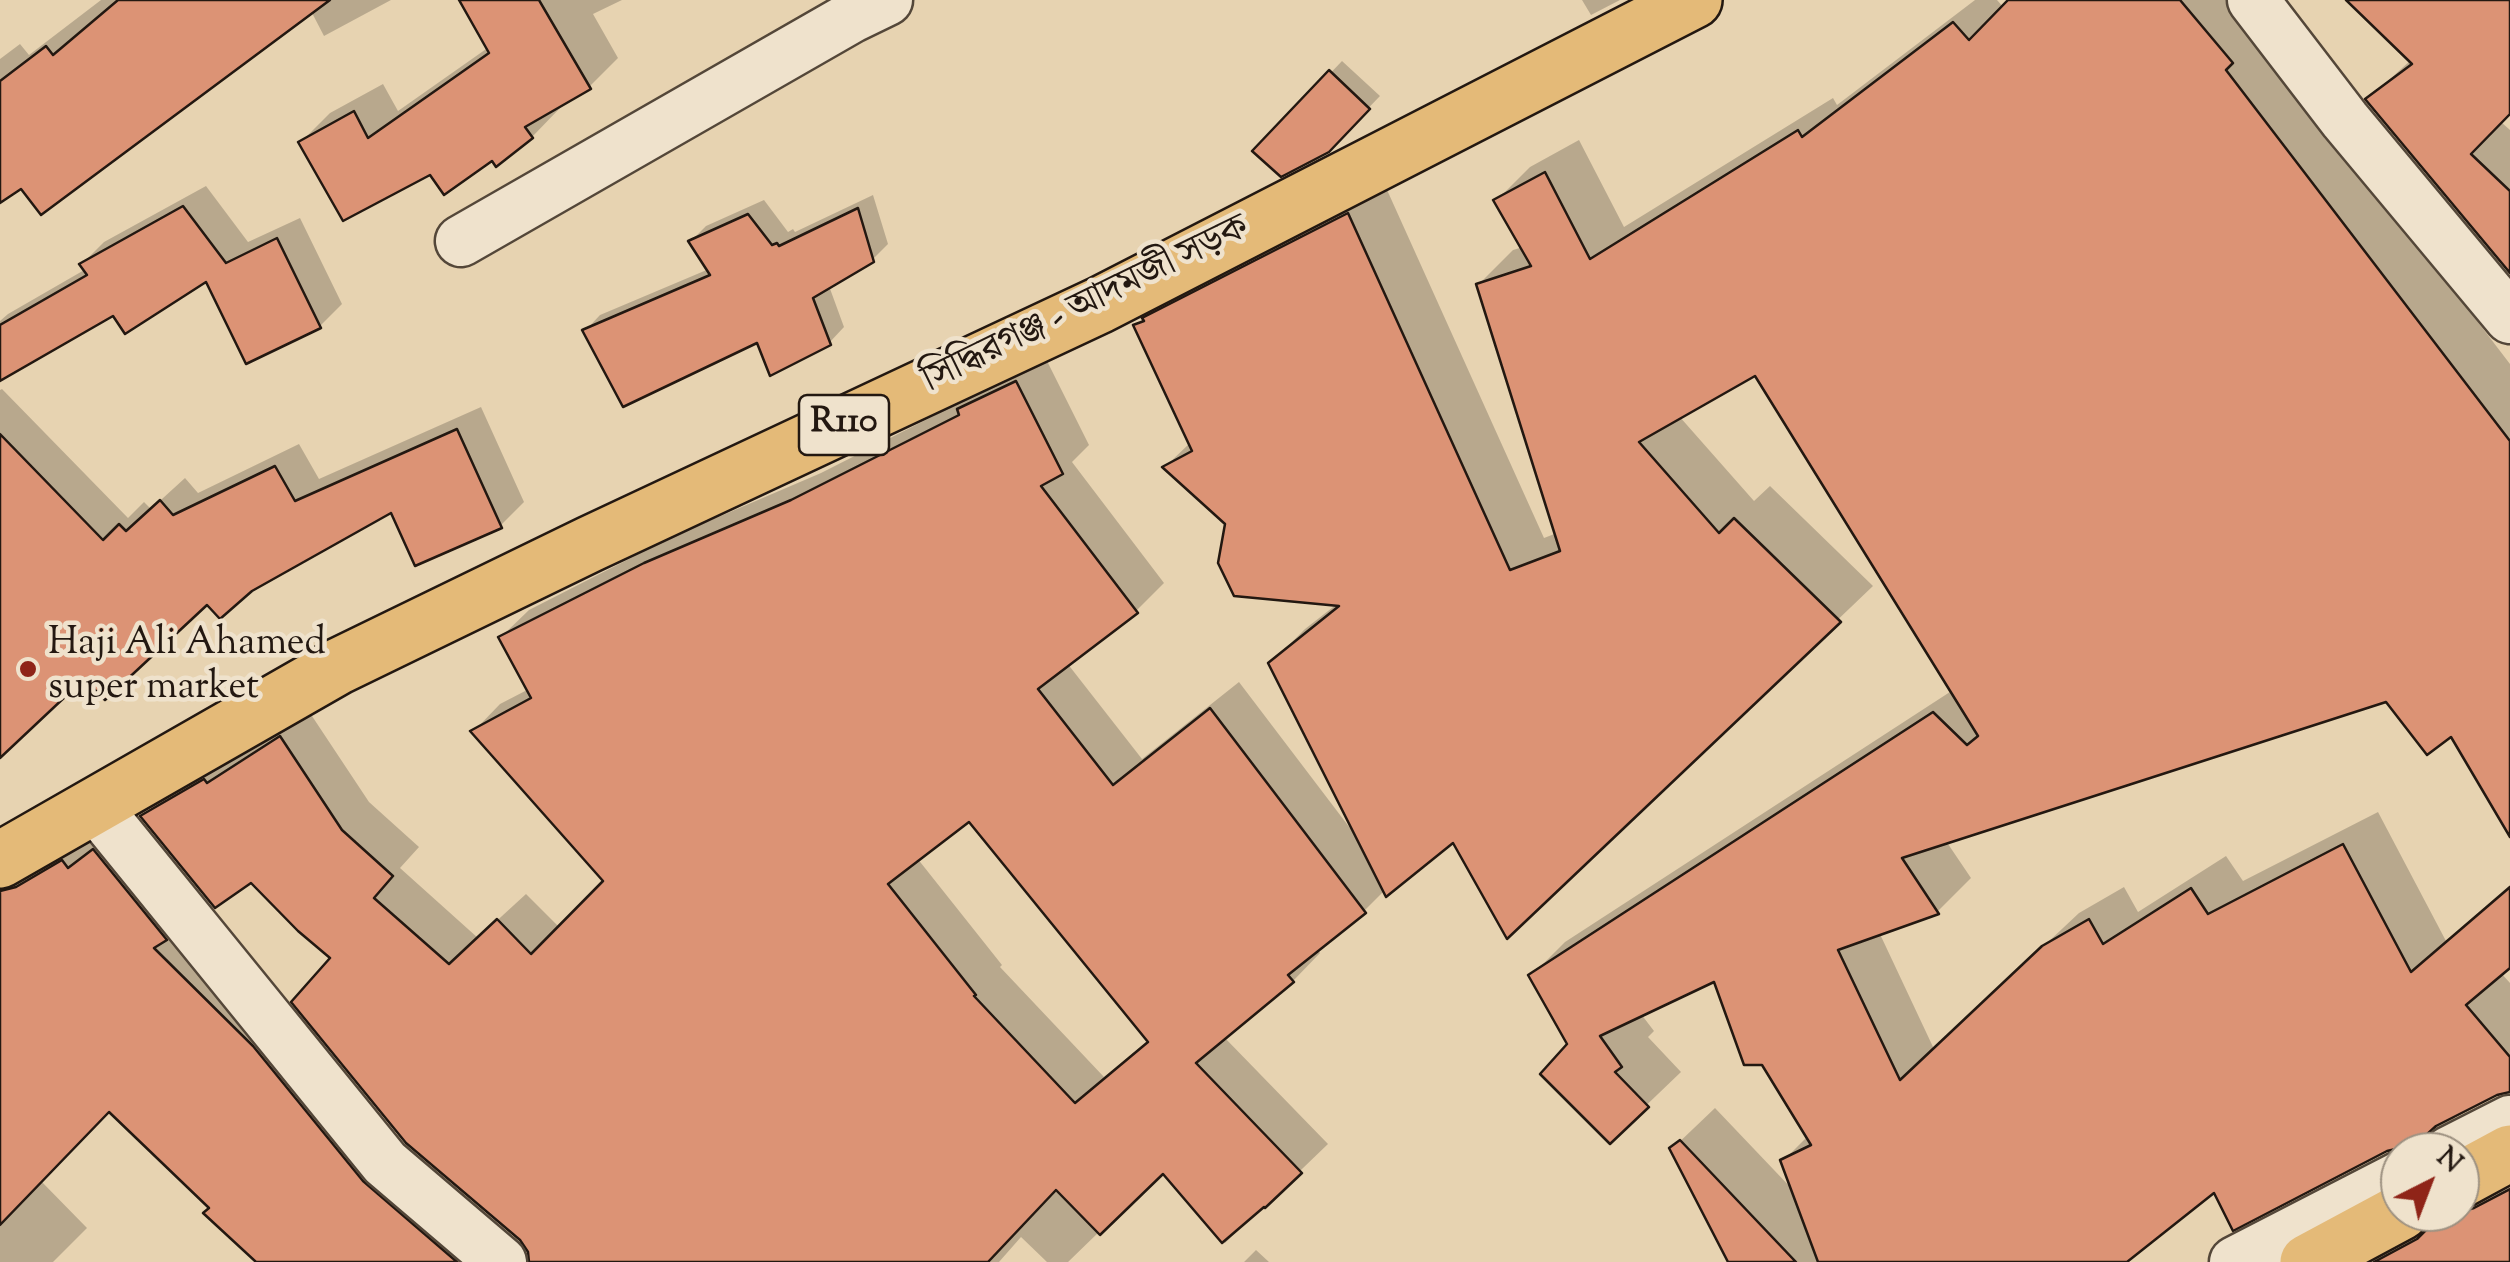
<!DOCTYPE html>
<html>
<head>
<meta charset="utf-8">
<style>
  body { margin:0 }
  #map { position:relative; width:2510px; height:1262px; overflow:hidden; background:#e7d3b1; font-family:"Sorts Mill Goudy",serif }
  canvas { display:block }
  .north { position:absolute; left:2380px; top:1132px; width:100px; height:100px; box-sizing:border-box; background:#efe2cc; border:2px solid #9d9181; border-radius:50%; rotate:42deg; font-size:28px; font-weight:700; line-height:40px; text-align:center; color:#231811 }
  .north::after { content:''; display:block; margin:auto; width:35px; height:45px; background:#8f2418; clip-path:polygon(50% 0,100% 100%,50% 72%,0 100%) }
</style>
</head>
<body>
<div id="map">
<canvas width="2510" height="1262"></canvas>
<div class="north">N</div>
</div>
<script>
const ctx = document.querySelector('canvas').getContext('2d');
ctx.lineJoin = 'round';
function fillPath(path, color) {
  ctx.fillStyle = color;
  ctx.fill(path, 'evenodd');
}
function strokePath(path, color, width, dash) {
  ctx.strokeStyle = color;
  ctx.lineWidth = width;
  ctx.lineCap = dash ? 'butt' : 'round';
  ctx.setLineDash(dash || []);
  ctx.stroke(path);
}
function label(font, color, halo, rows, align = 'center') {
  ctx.font = font + ' "Sorts Mill Goudy","Noto Serif Bengali",serif';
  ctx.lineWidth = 9;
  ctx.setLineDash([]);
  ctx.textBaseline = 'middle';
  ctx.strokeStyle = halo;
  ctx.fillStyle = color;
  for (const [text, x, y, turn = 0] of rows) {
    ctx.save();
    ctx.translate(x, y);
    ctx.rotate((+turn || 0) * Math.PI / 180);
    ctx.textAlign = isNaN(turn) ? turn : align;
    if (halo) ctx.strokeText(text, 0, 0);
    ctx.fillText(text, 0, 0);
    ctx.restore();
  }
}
const shadow = new Path2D(`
  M 101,0 L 391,0 L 324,36 L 311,11 L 0,200 L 0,59 L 20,44 L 29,55 Z
  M 462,0 L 622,0 L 593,14 L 618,58 L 589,87 L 559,105 L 561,107 L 532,137 L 493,158 L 431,172 L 301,142 L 330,113 L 383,84 L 398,111 L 489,47 Z
  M 1582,0 L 1620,0 L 1591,15 Z
  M 1975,0 L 1997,0 L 2004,8 L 2012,0 L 2242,0 L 2258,35 L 2510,364 L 2510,832 L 2452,733 L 2387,699 L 1946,841 L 1971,878 L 1937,912 L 1879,932 L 1934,1049 L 2079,913 L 2124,887 L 2138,912 L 2226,856 L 2243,881 L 2378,812 L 2446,941 L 2510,885 L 2510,965 L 2501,973 L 2510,983 L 2510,1090 L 2496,1093 L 2454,1115 L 2455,1124 L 2426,1152 L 2418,1152 L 2403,1146 L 2215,1189 L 2123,1262 L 1731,1262 L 1672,1149 L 1715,1108 L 1794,1191 L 1783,1161 L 1808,1136 L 1715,979 L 1641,1014 L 1654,1031 L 1648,1037 L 1681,1072 L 1610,1140 L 1570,1044 L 1531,976 L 1565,942 L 1953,690 L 1756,373 L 1679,416 L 1754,501 L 1770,486 L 1873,586 L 1508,935 L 1454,839 L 1385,890 L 1364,911 L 1317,949 L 1320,953 L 1293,981 L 1224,1037 L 1328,1144 L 1225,1243 L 1163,1170 L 1068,1262 L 1047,1262 L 1021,1237 L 999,1262 L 532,1262 L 531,1253 L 333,958 L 252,880 L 143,816 L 171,789 L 233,753 L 236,757 L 308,710 L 369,802 L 419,847 L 400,868 L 478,938 L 526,894 L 560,928 L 606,881 L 473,732 L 500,704 L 529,689 L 501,637 L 529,610 L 674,536 L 821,473 L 973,396 L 988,382 L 1044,355 L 1089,445 L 1072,462 L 1164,583 L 1136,611 L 1067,663 L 1142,759 L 1239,682 L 1353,832 L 1355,830 L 1271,663 L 1305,629 L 1337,604 L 1228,524 L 1166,466 L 1191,442 L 1136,326 L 1170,292 L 1383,181 L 1544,538 L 1557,533 L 1479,284 L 1513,250 L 1523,247 L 1496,201 L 1530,167 L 1579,140 L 1624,227 L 1833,98 L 1837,105 ZM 969,818 L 1150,1039 L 1104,1077 L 1000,967 L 1002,965 L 917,858 Z
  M 2349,0 L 2510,0 L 2510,112 L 2501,122 L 2510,130 L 2510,245 L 2368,99 L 2411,60 Z
  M 1342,61 L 1380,96 L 1328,150 L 1256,151 Z
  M 206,186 L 248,242 L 300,218 L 342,304 L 320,326 L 207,279 L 114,312 L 0,360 L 0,321 L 8,314 L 86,269 L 82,264 L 104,242 Z
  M 873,195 L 888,244 L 872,260 L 829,286 L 844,327 L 829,343 L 585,331 L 600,315 L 709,269 L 691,241 L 706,226 L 764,200 L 788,232 L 793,229 L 795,232 Z
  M 2,389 L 128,518 L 144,502 L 151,509 L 185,478 L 198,493 L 299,444 L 319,479 L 481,407 L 524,502 L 500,526 L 393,510 L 207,602 L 85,675 L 0,754 L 0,390 Z
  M 91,834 L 394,1157 L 522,1262 L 259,1262 L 212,1208 L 110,1109 L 40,1180 L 87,1228 L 53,1262 L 0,1262 L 0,883 Z
  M 2510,1179 L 2510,1262 L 2336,1262 L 2441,1212 L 2460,1212 L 2460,1203 Z
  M 1256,1250 L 1269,1262 L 1244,1262 Z`);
const building = new Path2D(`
  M 118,0 L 330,0 L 41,215 L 21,189 L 0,203 L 0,81 L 46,46 L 53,55 Z
  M 459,0 L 539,0 L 591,89 L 525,127 L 533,138 L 496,167 L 492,161 L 444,195 L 430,175 L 343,221 L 298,142 L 354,111 L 368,138 L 489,53 Z
  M 2008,0 L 2180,0 L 2233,63 L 2226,70 L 2510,441 L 2510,837 L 2451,737 L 2427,755 L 2386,702 L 1902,858 L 1939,914 L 1838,950 L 1900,1080 L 2042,946 L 2089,919 L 2103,944 L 2191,888 L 2208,914 L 2343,844 L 2411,972 L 2510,887 L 2510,968 L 2466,1005 L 2510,1057 L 2510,1092 L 2497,1095 L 2436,1126 L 2424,1137 L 2420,1152 L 2400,1148 L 2387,1151 L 2233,1231 L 2214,1193 L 2127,1262 L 1818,1262 L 1780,1160 L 1811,1145 L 1762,1065 L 1744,1065 L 1714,982 L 1600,1036 L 1622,1067 L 1615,1072 L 1649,1107 L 1610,1144 L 1540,1074 L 1567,1044 L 1528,975 L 1933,712 L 1967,745 L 1978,736 L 1755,376 L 1639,442 L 1719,533 L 1734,518 L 1841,622 L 1507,939 L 1453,843 L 1386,897 L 1268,663 L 1339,606 L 1234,596 L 1218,563 L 1225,524 L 1162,467 L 1192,451 L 1133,325 L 1144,321 L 1142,318 L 1348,213 L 1510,570 L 1560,551 L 1476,284 L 1531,266 L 1493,200 L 1545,172 L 1590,259 L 1798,130 L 1802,137 L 1953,22 L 1969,40 Z
  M 2346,0 L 2510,0 L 2510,114 L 2471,154 L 2510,191 L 2510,273 L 2365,99 L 2412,64 Z
  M 1329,70 L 1370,109 L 1329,152 L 1281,177 L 1252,151 Z
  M 183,206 L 226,263 L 277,238 L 321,328 L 246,364 L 206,282 L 125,334 L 113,316 L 0,381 L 0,325 L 87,275 L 79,264 Z
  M 858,208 L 874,262 L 813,298 L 831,345 L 770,376 L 757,343 L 623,407 L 582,330 L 710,275 L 688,241 L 748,214 L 772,245 L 777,243 L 779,246 Z
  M 1016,381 L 1063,474 L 1041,486 L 1138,613 L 1038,689 L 1113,785 L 1210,708 L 1366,913 L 1288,975 L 1294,982 L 1196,1063 L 1302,1173 L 1265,1208 L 1264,1207 L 1222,1243 L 1163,1174 L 1100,1235 L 1056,1190 L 988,1262 L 529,1262 L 528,1252 L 520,1240 L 406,1143 L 291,1002 L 330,958 L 298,931 L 251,883 L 215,908 L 140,816 L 204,779 L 207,783 L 280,736 L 342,830 L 393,876 L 374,898 L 449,964 L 497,919 L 531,954 L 603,881 L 470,731 L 531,698 L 498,637 L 644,563 L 791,500 L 959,415 L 957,409 ZM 969,822 L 1148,1042 L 1075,1103 L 974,996 L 976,995 L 888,884 Z
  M 457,429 L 502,528 L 415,566 L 391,513 L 252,591 L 220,619 L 207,605 L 105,700 L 84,679 L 0,758 L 0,434 L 103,540 L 119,524 L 126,531 L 160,500 L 173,515 L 275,466 L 295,501 Z
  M 93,849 L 167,940 L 154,948 L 253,1046 L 363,1181 L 457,1262 L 256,1262 L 203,1213 L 209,1208 L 109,1112 L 0,1225 L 0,891 L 16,887 L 62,860 L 68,868 Z
  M 1680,1140 L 1796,1262 L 1728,1262 L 1669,1148 Z
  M 2510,1189 L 2510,1262 L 2374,1262 L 2417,1239 L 2428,1228 L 2432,1212 L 2460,1212 L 2474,1208 Z`);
const minor = new Path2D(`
  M 2253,0 L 2345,120 L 2510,318
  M 461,241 L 852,17 L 887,0
  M 95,806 L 385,1163 L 501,1262
  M 2449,1152 L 2510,1121
  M 2235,1262 L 2400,1177`);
const primary = new Path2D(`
  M 0,860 L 339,666 L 590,544 L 1100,305 L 1694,0
  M 2460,1180 L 2510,1153
  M 2308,1262 L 2401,1212`);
const markers = [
  [28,669,10,"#8f2418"]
];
const shields = [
  [844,425,90]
];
const shieldNames = [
  ["R110",844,425]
];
const streetNames = [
  ["সিদ্ধিরগঞ্জ - আদমজী সড়ক",1087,307,-26]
];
const poiNames = [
  ["Haji Ali Ahamed",48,647],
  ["super market",48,691]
];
fillPath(shadow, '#0003');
fillPath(building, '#dc9375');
strokePath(building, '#231811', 2.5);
strokePath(minor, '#544739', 55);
strokePath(primary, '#231811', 60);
strokePath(minor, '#efe2cc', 50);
strokePath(primary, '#e4ba78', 55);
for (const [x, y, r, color] of markers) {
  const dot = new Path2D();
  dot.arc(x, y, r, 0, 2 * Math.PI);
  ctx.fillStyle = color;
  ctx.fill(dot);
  strokePath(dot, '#efe2cc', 4);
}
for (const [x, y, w] of shields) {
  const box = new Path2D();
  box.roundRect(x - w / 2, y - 30, w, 60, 8);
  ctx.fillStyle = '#efe2cc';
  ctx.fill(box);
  strokePath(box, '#231811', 2.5);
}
label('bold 35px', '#231811', null, shieldNames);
label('38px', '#231811', '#efe2cc', streetNames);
label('38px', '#231811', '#efe2cc', poiNames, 'left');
</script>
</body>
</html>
